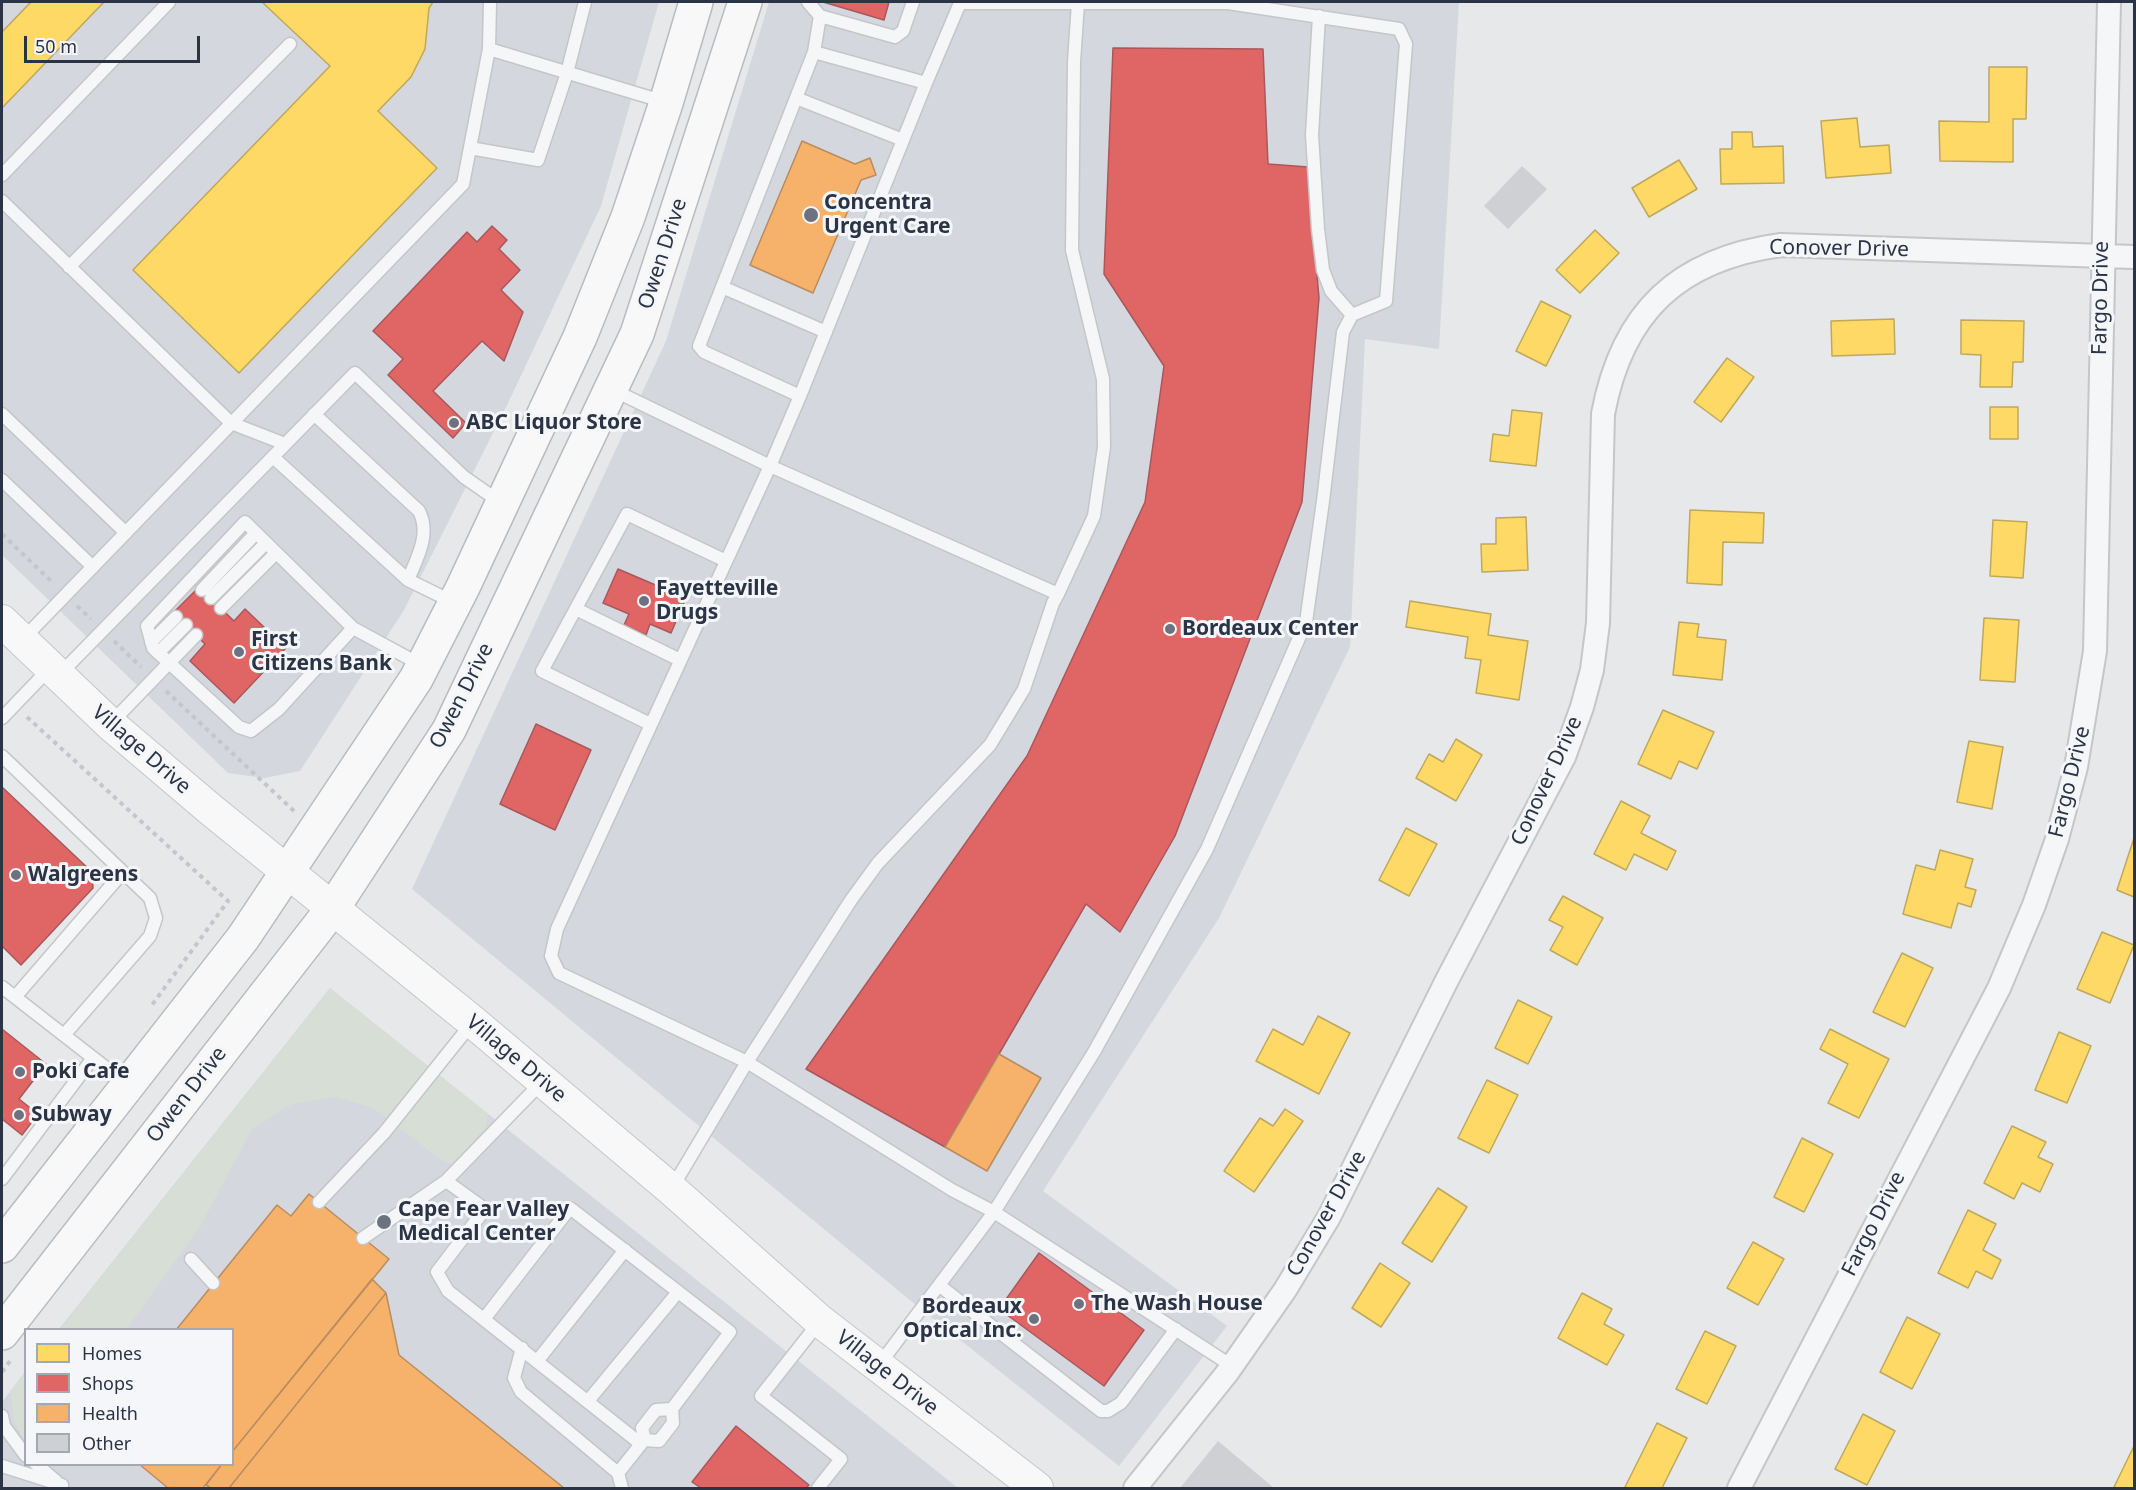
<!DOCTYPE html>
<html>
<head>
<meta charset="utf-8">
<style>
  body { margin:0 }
  #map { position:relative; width:2136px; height:1490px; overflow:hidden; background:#e6e8ea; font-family:"Noto Sans",sans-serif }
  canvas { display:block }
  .frame { position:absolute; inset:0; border:3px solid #2b3445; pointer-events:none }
  .legend { position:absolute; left:24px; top:1328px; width:210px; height:138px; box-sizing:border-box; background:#f4f6f9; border:2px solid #a4a8b1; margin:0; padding:8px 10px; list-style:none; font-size:18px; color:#2b3445 }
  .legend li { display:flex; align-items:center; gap:12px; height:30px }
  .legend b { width:30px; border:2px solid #a4a8b1 }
  .scale { position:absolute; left:24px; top:36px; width:176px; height:27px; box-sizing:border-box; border:3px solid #2b3445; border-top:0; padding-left:8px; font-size:18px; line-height:21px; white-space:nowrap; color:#2b3445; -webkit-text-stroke:4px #f4f6f9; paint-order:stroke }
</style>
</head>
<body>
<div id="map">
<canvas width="2136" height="1490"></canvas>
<div class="frame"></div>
<ul class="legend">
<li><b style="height:16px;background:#ffd966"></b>Homes</li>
<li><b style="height:16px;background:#e06666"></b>Shops</li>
<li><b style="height:16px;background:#f6b26b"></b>Health</li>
<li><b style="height:16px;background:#ced0d3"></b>Other</li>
</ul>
<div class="scale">50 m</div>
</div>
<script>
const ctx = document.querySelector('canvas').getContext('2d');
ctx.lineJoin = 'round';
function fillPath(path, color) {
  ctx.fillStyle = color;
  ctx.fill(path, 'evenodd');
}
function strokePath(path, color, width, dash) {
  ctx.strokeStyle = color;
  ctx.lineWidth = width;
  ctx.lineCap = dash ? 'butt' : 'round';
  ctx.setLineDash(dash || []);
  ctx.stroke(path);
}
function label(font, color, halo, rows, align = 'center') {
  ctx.font = font + ' "Noto Sans",sans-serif';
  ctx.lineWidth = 6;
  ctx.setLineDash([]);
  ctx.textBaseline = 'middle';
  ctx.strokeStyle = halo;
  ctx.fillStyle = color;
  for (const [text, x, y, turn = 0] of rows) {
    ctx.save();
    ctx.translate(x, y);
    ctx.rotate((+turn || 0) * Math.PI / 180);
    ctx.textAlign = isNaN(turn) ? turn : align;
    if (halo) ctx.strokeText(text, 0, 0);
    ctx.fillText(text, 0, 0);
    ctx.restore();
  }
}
const built = new Path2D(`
  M 2,2 L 659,2 L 601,206 L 508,403 L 404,610 L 300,771 L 264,778 L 228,773 L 2,555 Z
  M 769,2 L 1459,2 L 1439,349 L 1365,339 L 1350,647 L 1219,918 L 1043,1191 L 1227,1326 L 1119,1466 L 911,1301 L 412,889 L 666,341 Z
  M 330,988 L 958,1488 L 2,1488 L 2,1402 L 25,1372 L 26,1464 L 232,1464 L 232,1330 L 59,1329 Z`);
const green = new Path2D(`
  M 330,988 L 488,1114 L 486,1127 L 453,1165 L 440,1159 L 373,1108 L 336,1097 L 292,1104 L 252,1129 L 200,1227 L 127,1329 L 59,1330 Z
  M 25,1372 L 25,1442 L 14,1421 L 10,1392 Z`);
const homes = new Path2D(`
  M 31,2 L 104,2 L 2,108 L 2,32 Z
  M 262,2 L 433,2 L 429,8 L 425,49 L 411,77 L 378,111 L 437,168 L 239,373 L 133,270 L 330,66 Z
  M 1989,67 L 2027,67 L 2026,119 L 2013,119 L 2013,162 L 1940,161 L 1939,121 L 1989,122 Z
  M 1857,118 L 1860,147 L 1889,145 L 1891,173 L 1826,178 L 1821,121 Z
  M 1732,132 L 1752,132 L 1753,147 L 1783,146 L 1784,183 L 1721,184 L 1720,149 L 1732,149 Z
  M 1679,160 L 1697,189 L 1649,217 L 1632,188 Z
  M 1595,230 L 1619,253 L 1580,293 L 1556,270 Z
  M 1541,301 L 1571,316 L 1546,366 L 1516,351 Z
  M 1894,319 L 1895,354 L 1832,356 L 1831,321 Z
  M 1961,320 L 2024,321 L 2023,362 L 2013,362 L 2012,387 L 1980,387 L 1981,355 L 1961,354 Z
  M 1727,358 L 1754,377 L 1721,422 L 1694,402 Z
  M 1990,407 L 2018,407 L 2018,439 L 1990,439 Z
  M 1512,410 L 1542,413 L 1536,466 L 1490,461 L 1493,434 L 1509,436 Z
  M 1690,510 L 1764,513 L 1763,543 L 1723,542 L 1722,585 L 1687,583 Z
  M 1526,517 L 1528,570 L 1482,572 L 1481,544 L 1496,544 L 1496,518 Z
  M 1993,520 L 2027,522 L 2023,578 L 1990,576 Z
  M 1410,601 L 1491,614 L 1488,635 L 1528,641 L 1519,700 L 1476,693 L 1481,660 L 1465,658 L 1468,637 L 1406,627 Z
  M 1984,618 L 2019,620 L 2015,682 L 1980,680 Z
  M 1679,622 L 1699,624 L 1697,637 L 1726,640 L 1722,680 L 1673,675 Z
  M 1663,710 L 1714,732 L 1697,769 L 1679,761 L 1671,779 L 1638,764 Z
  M 1456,739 L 1482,755 L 1456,801 L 1416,778 L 1429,754 L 1443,762 Z
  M 1969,741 L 2003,747 L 1992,809 L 1957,802 Z
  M 1621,801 L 1650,816 L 1641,833 L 1676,851 L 1667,870 L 1634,854 L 1626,870 L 1594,854 Z
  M 1406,828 L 1437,844 L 1409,896 L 1379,880 Z
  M 2134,838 L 2134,897 L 2117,890 Z
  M 1940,850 L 1973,859 L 1965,887 L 1976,890 L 1971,907 L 1958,903 L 1951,928 L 1903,914 L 1916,865 L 1935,870 Z
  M 1563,896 L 1603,918 L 1577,965 L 1550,950 L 1563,927 L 1549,920 Z
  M 2102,932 L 2134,945 L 2110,1003 L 2077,989 Z
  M 1902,953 L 1933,968 L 1905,1027 L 1873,1012 Z
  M 1518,1000 L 1552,1017 L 1528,1064 L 1495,1048 Z
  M 1318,1016 L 1350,1033 L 1319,1094 L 1256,1061 L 1273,1029 L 1303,1045 Z
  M 1830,1029 L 1889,1059 L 1859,1118 L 1828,1103 L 1848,1064 L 1820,1049 Z
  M 2059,1032 L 2091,1046 L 2067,1103 L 2035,1090 Z
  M 1487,1080 L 1518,1095 L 1489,1153 L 1458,1138 Z
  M 1285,1109 L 1303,1121 L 1254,1192 L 1224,1171 L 1260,1118 L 1273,1126 Z
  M 2012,1126 L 2046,1142 L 2038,1157 L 2053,1164 L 2040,1192 L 2022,1183 L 2014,1199 L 1984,1183 Z
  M 1802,1138 L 1833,1154 L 1804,1212 L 1774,1197 Z
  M 1438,1188 L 1467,1207 L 1432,1262 L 1402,1243 Z
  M 1968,1210 L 1996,1224 L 1983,1250 L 2001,1260 L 1992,1279 L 1976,1271 L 1968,1288 L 1938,1273 Z
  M 1753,1242 L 1784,1259 L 1758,1305 L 1727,1288 Z
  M 1380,1263 L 1410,1283 L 1381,1327 L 1352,1308 Z
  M 1582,1293 L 1612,1309 L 1604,1324 L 1624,1335 L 1607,1365 L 1558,1338 Z
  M 1907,1317 L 1940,1334 L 1912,1389 L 1880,1372 Z
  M 1705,1331 L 1736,1346 L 1707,1404 L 1676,1389 Z
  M 1863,1414 L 1895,1431 L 1867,1485 L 1835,1469 Z
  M 1657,1423 L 1687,1438 L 1662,1488 L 1627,1488 L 1625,1487 Z
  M 2134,1446 L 2134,1488 L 2116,1488 L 2114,1487 Z`);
const shops = new Path2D(`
  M 823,2 L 889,2 L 884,20 Z
  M 1113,48 L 1263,49 L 1268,164 L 1308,167 L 1319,298 L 1302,502 L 1175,836 L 1120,932 L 1086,904 L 945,1147 L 806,1069 L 1027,756 L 1145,502 L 1164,366 L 1104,274 Z
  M 492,226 L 507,240 L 499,249 L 520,270 L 501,290 L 523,312 L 504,361 L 482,341 L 433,391 L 466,423 L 453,438 L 388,375 L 403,359 L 373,331 L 467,232 L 477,242 Z
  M 618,569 L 686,598 L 671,633 L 650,624 L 646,635 L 624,625 L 629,614 L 603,603 Z
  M 199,587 L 234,621 L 245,609 L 286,648 L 234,703 L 190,661 L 205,644 L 173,613 Z
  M 536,724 L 591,750 L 555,830 L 500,804 Z
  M 2,787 L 92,872 L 93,888 L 21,965 L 2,946 Z
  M 2,1029 L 46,1064 L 19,1099 L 38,1114 L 22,1135 L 2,1119 Z
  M 1039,1253 L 1144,1330 L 1104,1386 L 999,1309 Z
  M 736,1426 L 809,1485 L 806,1488 L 701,1488 L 692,1482 Z`);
const health = new Path2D(`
  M 802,141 L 855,164 L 870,158 L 876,175 L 861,180 L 813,293 L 750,265 Z
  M 999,1054 L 1041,1078 L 987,1171 L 945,1147 Z
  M 309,1194 L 389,1259 L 232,1452 L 232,1330 L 176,1330 L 277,1205 L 291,1216 Z
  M 372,1279 L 386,1293 L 229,1488 L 211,1488 L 206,1485 L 222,1464 L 232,1464 L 232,1452 Z
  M 386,1293 L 399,1355 L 564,1488 L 229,1488 Z
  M 139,1464 L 222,1464 L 203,1488 L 168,1488 Z`);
const building = new Path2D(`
  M 1522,166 L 1547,189 L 1508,229 L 1484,206 Z
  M 1218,1441 L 1274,1488 L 1180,1488 Z`);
const path = new Path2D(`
  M 2,534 L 54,584
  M 77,606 L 91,619
  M 114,641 L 141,667
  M 166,691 L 294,811
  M 27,717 L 228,901 L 152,1005
  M 2,1372 L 10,1361`);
const lane = new Path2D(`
  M 808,2 L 820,16 L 814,52 L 926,83 L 960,3 L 1228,3 L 1399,29 L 1406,44 L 1386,301 L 1352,315 L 1343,332 L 1323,501 L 1306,622 L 1207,849 L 1094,1052 L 994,1212 L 1232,1366
  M 820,16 L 895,37 L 903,31 L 913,2
  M 1319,16 L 1312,135 L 1318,229 L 1323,270 L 1331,291 L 1352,315
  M 489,49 L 665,102
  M 796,98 L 903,140
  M 470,148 L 538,160 L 567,73 L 585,2
  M 2,175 L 169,2
  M 2,201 L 231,423 L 285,444
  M 69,267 L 290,44
  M 722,287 L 826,332
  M 613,390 L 770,466 L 800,396 L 704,352 L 699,346 L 814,52
  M 800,396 L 926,83
  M 2,414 L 126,533
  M 314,414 L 419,511 C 431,534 417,558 408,580
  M 273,457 L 408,580 L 453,602
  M 2,480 L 93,567
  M 202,590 L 256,533
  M 1058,594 L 770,466 L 557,929 L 551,956 L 559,973 L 747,1062 L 851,900 L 878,863 L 990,745 L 1024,689 L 1053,603 L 1058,594 L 1094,516 L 1104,447 L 1103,379 L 1072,250 L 1074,62 L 1078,3
  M 211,598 L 266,543
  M 221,608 L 276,553
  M 576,609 L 680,660
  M 353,628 L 279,709 L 251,731 L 239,727 L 153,648 L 147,626 L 245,522 L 353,628 L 423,666
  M 23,639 L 463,184 L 489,49 L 490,2
  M 151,642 L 176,617
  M 158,653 L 186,625
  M 59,675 L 355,373 L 464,477 L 500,502
  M 2,718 L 50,668
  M 111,723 L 196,635
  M 650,724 L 542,671 L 627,514 L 726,561
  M 2,756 L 150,898 L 156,918 L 150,936 L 64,1035
  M 2,987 L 128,1085
  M 15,997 L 123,872
  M 2,1179 L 93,1058
  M 446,1181 L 485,1209 L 437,1272 L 448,1291 L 641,1444 L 618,1473
  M 672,1188 L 747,1062 L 952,1190 L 994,1212 L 879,1365
  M 319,1202 L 384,1133 L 472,1023
  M 363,1238 L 446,1181 L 542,1082
  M 191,1259 L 213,1283
  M 940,1286 L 1101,1411 L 1108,1411 L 1121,1403 L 1176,1329
  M 484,1319 L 570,1208 L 730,1332 L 672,1409 L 673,1423 L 659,1441 L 645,1440
  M 522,1348 L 514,1378 L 521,1392 L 618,1473 L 622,1488
  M 538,1360 L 625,1250
  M 588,1401 L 678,1292
  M 2,1416 L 4,1426 L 26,1456
  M 645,1440 L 642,1428 L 656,1410 L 672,1409
  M 36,1464 L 56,1481
  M 2,1466 L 62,1485
  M 818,1488 L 841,1459 L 761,1396 L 820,1321`);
const street = new Path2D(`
  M 1135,1488 L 1227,1373 L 1285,1290 L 1329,1217 L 1447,980 L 1564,757 L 1582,707 L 1592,670 L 1598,623 L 1603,414 C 1622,312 1678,259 1781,245 L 2134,257
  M 1739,1488 L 1999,988 L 2034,905 L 2057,839 L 2076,767 L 2095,651 L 2109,2`);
const secondary = new Path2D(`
  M 2,621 L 110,724 L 210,809 L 473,1022 L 671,1189 L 820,1321 L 1037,1488`);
const highway = new Path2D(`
  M 2,1246 L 243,938 L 416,679 L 463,587 L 580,337 L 628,217 L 666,103 L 696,2
  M 2,1333 L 333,908 L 449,730 L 637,334 L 745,2`);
const markers = [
  [811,215,8,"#6c737f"],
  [454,423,6,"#6c737f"],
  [644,601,6,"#6c737f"],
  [1170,629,6,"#6c737f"],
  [239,652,6,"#6c737f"],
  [16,875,6,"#6c737f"],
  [20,1072,6,"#6c737f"],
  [19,1115,6,"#6c737f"],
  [384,1222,8,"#6c737f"],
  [1079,1304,6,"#6c737f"],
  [1034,1319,6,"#6c737f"]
];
const poiNames = [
  ["Concentra",824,203],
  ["Urgent Care",824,227],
  ["ABC Liquor Store",466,423],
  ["Fayetteville",656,589],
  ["Drugs",656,613],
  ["Bordeaux Center",1182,629],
  ["First",251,640],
  ["Citizens Bank",251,664],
  ["Walgreens",28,875],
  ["Poki Cafe",32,1072],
  ["Subway",31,1115],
  ["Cape Fear Valley",398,1210],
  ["Medical Center",398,1234],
  ["The Wash House",1091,1304],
  ["Bordeaux",1022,1307,"right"],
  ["Optical Inc.",1022,1331,"right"]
];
const streetNames = [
  ["Conover Drive",1839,249,1],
  ["Owen Drive",663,254,-72],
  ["Fargo Drive",2101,298,-89],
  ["Owen Drive",462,696,-63],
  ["Village Drive",141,750,41],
  ["Conover Drive",1547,781,-65],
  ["Fargo Drive",2070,782,-76],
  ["Village Drive",516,1059,40],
  ["Owen Drive",187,1095,-52],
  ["Conover Drive",1327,1214,-61],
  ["Fargo Drive",1874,1224,-63],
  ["Village Drive",887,1373,38]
];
fillPath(built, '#d4d7dd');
fillPath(green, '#d6ded6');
fillPath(homes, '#ffd966');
strokePath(homes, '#bfa85c', 1.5);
fillPath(shops, '#e06666');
strokePath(shops, '#aa575c', 1.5);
fillPath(health, '#f6b26b');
strokePath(health, '#b98c60', 1.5);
fillPath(building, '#ced0d3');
strokePath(lane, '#c4c6c8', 15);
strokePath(street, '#c4c6c8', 26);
strokePath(secondary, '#c4c6c8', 34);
strokePath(highway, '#b8bbbf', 36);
strokePath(path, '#c5c6ca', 4, [4.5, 4.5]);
strokePath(lane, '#f5f6f7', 12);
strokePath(street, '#f5f6f7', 22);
strokePath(secondary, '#f8f8f8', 32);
strokePath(highway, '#f8f8f8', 33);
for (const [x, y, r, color] of markers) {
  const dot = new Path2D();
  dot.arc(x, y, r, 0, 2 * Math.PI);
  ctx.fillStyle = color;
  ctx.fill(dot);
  strokePath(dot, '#f4f6f9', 2);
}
label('bold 21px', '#2b3445', '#f4f6f9', poiNames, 'left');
label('21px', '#2b3445', '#f4f6f9', streetNames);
</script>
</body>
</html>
